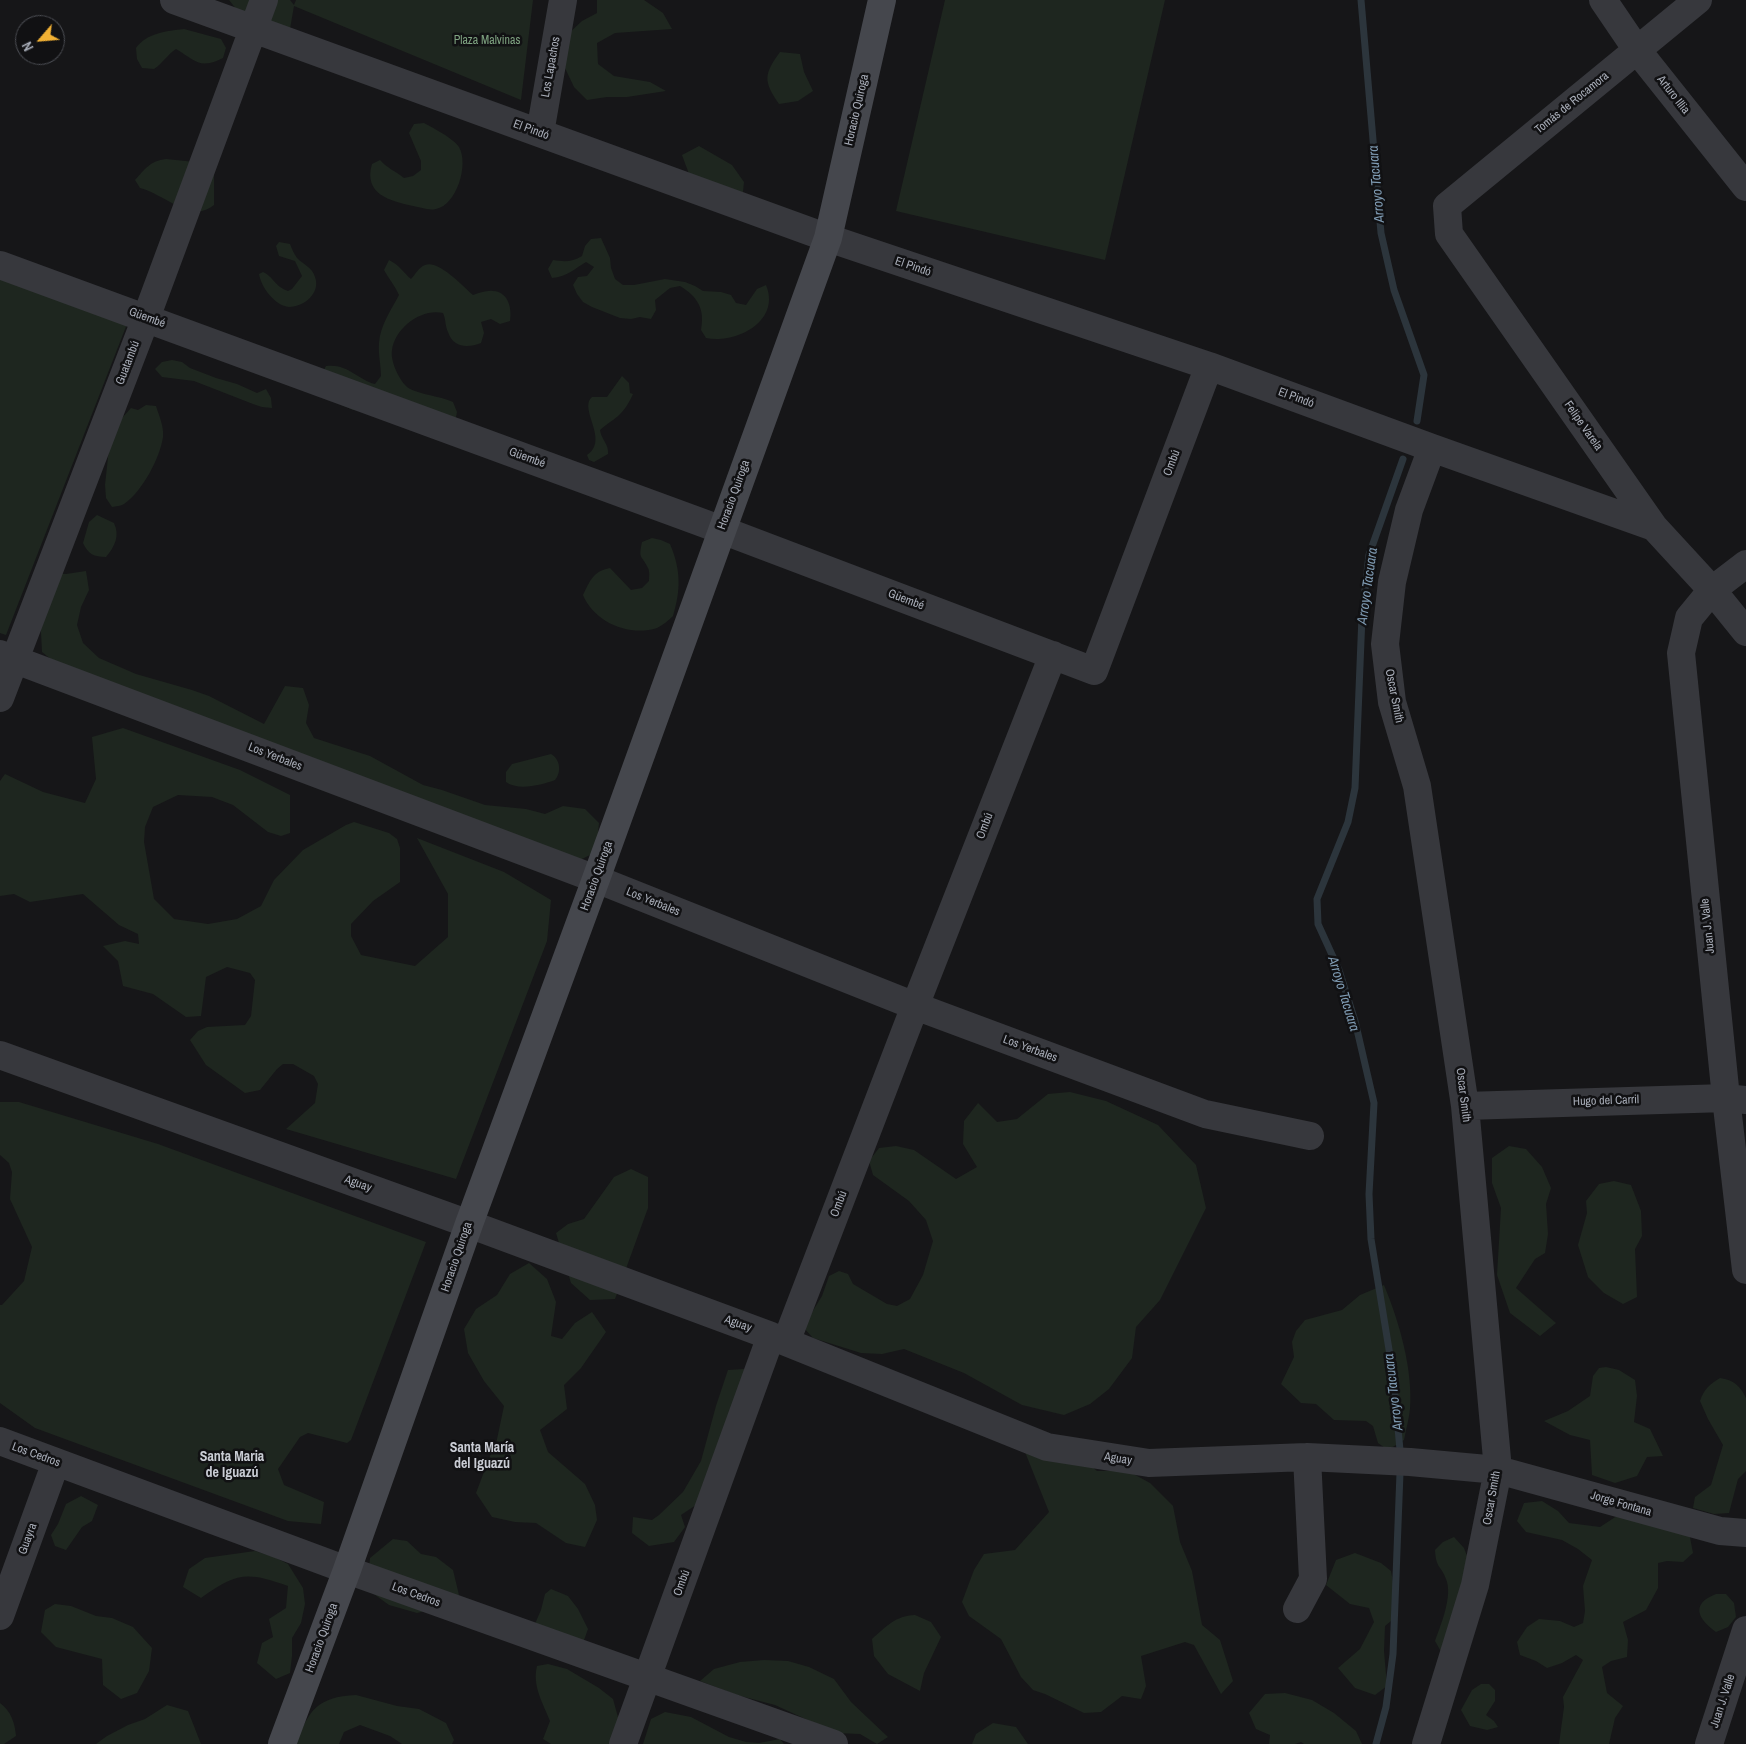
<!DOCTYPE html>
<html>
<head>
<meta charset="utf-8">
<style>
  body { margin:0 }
  #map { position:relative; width:1746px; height:1744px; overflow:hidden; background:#161618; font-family:"Archivo Narrow",sans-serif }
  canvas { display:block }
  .north { position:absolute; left:15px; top:15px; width:50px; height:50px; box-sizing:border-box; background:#111113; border:1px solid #4d4f55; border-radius:50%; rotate:243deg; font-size:14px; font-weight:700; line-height:20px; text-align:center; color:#a8adb8 }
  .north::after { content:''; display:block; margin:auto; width:18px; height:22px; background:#f2b134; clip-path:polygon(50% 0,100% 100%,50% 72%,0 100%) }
</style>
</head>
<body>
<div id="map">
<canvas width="1746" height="1744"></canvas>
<div class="north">N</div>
</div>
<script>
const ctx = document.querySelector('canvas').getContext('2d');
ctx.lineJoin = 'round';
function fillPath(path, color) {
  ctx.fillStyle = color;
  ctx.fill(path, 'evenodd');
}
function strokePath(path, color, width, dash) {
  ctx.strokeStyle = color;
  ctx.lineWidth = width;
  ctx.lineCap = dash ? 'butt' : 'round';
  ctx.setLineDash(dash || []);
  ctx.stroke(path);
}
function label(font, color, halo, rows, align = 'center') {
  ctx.font = font + ' "Archivo Narrow",sans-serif';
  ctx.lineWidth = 5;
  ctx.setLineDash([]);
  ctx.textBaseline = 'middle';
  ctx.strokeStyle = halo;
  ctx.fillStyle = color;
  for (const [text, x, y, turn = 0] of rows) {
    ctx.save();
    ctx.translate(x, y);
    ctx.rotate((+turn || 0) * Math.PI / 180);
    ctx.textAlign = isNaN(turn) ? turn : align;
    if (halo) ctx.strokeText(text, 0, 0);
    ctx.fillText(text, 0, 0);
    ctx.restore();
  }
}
const green = new Path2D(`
  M 229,0 L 290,0 L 294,5 L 296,0 L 533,0 L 521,100 L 294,6 L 290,29 L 240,14 Z
  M 597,0 L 644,0 L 663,13 L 672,29 L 615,33 L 597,43 L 598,64 L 614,76 L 650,82 L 666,91 L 627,97 L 607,97 L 587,100 L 574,87 L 565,68 L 568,34 L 582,21 L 597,13 Z
  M 945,0 L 1165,0 L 1105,260 L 896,211 Z
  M 184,29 L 221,39 L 226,48 L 223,58 C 199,70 195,60 176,49 C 167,55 163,63 154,69 L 142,68 L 137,59 L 136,48 C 147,33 166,31 184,29 Z
  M 780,52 L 800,54 L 804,72 L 813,91 L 798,101 L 779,104 C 763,81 764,74 780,52 Z
  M 424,123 C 433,128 453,138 459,147 C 469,164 457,205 436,209 C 428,211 421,207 413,206 C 390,201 363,194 372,164 L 380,160 C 387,168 395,171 404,178 L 413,176 L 421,170 L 421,161 L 409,133 L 414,124 Z
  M 699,146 L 732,165 L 744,182 L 742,202 L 689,174 L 682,155 Z
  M 166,159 L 195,162 L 214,174 L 214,205 C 192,224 164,194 140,188 L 135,180 C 145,169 150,161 166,159 Z
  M 601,238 L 610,258 L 611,268 L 615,279 L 623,285 L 634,285 L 665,279 L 685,282 L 695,286 L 703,291 L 721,292 L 731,295 L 736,303 L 746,305 L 757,289 L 766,285 C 781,321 737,344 706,338 L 701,330 C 705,309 698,297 680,286 L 670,288 L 655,300 L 656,310 L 651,319 L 640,317 L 631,319 L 620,318 L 592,307 L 583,302 L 577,294 L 573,285 L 578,277 L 587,276 L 594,267 L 586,262 C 574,269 567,277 552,278 L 548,269 L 553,260 C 565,262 572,262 582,256 L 585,246 L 591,239 Z
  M 279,242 L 290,244 C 292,249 294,254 297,258 C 304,265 312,267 315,277 C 321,293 304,307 289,307 C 275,306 261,287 259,274 L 263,272 C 274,277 274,286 288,291 L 292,289 L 302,276 L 295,261 L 279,256 L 276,246 Z
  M 389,260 C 399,265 403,272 411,279 C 415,275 419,267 425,265 C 438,259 464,287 473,295 C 479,293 487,290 493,291 C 509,292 512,309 510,321 L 500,324 L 491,319 L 481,322 L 484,333 L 481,343 C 468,348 453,348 448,332 C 445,326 446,320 443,313 C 421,308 395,328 392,350 C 390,361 399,379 406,386 C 414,394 441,396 453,402 L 457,412 L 455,422 L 353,410 L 333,401 L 321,375 L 326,366 C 347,363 357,379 375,384 L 381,376 C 381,365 378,354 379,343 C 380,326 391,310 399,295 C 395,286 389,279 384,270 Z
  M 0,275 L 127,324 L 6,635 L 0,633 Z
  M 172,360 L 182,362 L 190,368 L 216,378 L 237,384 L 257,393 L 266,389 L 271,398 L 272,408 L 262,407 L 253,404 L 194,381 L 162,377 L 155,369 L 162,362 Z
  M 622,376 L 629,383 L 630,393 L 633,394 C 623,416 617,416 600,430 C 601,439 609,444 608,454 L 594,462 L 589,460 L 587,455 C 610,440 578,409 592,397 L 607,397 Z
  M 146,405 L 156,406 C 159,416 164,426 163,437 C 160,458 142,492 124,504 C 121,506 116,506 112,507 L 106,498 L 105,485 L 109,448 L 122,418 L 131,408 L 138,410 Z
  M 97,515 L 114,523 C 120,536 115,546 106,557 C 94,557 88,554 83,543 L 89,522 Z
  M 652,538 L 661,540 L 670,544 C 681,570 681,590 673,616 C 668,621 663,625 657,628 C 629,637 594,622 583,595 C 590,581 593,571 610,568 L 631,590 L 642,588 L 649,581 C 649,577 650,572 648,568 C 642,555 638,560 642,542 Z
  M 86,571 L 89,590 L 81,607 L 77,625 L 83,643 L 99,658 L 136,674 L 192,690 L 209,696 L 264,724 L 285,686 L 303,688 L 309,705 L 306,723 L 314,738 L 370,756 L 423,785 L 442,790 L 485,805 L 526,809 L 545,814 L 563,806 L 585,809 L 599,823 L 596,852 L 578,861 L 57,664 L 42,652 L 40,613 L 48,573 L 66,574 Z
  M 123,728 L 240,770 L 290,795 L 290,833 L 281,836 L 268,832 L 233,805 L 212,797 L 178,795 L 153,807 L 145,827 L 144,842 L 154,899 L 174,919 L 208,924 L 237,919 L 261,906 L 274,880 L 303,850 L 346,825 L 354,822 L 389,833 L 397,839 L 400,848 L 400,882 L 373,901 L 351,924 L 351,936 L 361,955 L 415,966 L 448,937 L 448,894 L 417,838 L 504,872 L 551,900 L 547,941 L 456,1179 L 286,1129 L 315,1103 L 318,1084 L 314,1076 L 293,1064 L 283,1064 L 277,1069 L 260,1090 L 245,1093 L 206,1065 L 190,1040 L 198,1031 L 207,1027 L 245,1025 L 251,1016 L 255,980 L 250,973 L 227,967 L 206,977 L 201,1016 L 186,1017 L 153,994 L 123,986 L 118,961 L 103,946 L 125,941 L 139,944 L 138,934 L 119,925 L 83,894 L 30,902 L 14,894 L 0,896 L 0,781 L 5,774 L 43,792 L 85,803 L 96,779 L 92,737 Z
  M 551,754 C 560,759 562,772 555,780 C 542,785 518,791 506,782 L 506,772 L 512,764 Z
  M 1070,1092 L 1106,1101 L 1158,1125 L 1196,1165 L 1206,1208 L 1160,1300 L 1136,1327 L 1132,1358 L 1109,1389 L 1090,1404 L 1064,1415 L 1022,1405 L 964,1373 L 904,1349 L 882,1354 L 861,1353 L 813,1338 L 803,1327 L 822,1296 L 829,1276 L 839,1271 L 848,1274 L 853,1284 L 887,1304 L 897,1306 L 910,1299 L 923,1275 L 933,1241 L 926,1220 L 909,1201 L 873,1175 L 869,1161 L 879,1148 L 896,1146 L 914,1150 L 956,1179 L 977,1167 L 963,1144 L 964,1121 L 978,1103 L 997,1122 L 1017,1119 L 1048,1094 Z
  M 0,1102 L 19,1102 L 158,1144 L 426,1242 L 351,1440 L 347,1443 L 308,1433 L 300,1437 L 278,1469 L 284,1485 L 324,1502 L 321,1524 L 288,1521 L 35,1428 L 0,1403 L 0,1305 L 2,1305 L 24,1281 L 32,1247 L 10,1199 L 12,1172 L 9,1163 L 0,1155 Z
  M 1509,1146 L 1526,1149 L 1542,1167 L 1551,1188 L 1546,1204 L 1548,1234 L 1545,1253 L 1535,1259 L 1516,1288 L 1556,1323 L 1540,1336 L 1510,1313 L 1497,1275 L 1501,1208 L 1492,1183 L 1492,1158 Z
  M 631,1169 L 648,1177 L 648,1208 L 615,1299 L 590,1300 L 571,1283 L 556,1233 L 568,1224 L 584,1219 L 614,1177 Z
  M 1614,1181 L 1631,1185 L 1641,1211 L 1642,1236 L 1635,1249 L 1637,1297 L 1623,1304 L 1604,1293 L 1588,1277 L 1578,1245 L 1587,1213 L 1586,1201 L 1599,1184 Z
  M 529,1263 L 547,1279 L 556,1302 L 551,1336 L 562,1339 L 575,1323 L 592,1312 L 606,1332 L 581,1368 L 564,1385 L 567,1409 L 540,1430 L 548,1452 L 585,1484 L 595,1505 L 597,1520 L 585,1547 L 566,1543 L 536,1523 L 515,1522 L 492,1517 L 476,1493 L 490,1456 L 496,1444 L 504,1406 L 484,1381 L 468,1353 L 464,1329 L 476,1309 L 497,1295 L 510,1274 Z
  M 1384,1285 C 1399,1321 1413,1369 1410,1409 C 1409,1419 1406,1429 1404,1440 L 1388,1450 L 1378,1443 L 1373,1426 L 1366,1421 L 1334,1420 L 1316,1404 L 1301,1403 L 1281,1384 L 1294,1357 L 1292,1342 L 1296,1331 L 1305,1320 L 1342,1310 L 1360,1295 Z
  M 1606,1367 L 1619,1370 L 1635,1380 L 1637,1396 L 1634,1422 L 1650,1429 L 1663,1456 L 1647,1457 L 1637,1476 L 1615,1483 L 1592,1475 L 1590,1440 L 1570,1435 L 1544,1421 L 1568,1411 L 1590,1396 L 1593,1376 L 1599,1368 Z
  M 744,1369 L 746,1390 L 696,1505 L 681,1515 L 685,1527 L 674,1542 L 649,1546 L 632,1533 L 633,1517 L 652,1520 L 659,1515 L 683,1492 L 701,1461 L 716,1406 L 728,1370 Z
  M 1720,1378 C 1734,1380 1740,1386 1746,1398 L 1746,1471 L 1738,1479 L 1729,1513 L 1714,1514 L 1693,1508 L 1695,1497 L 1711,1485 L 1723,1445 L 1708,1419 L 1700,1401 C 1704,1389 1710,1384 1720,1378 Z
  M 1065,1443 L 1097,1471 L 1128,1471 L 1150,1483 L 1173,1506 L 1180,1542 L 1192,1571 L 1202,1625 L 1220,1640 L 1233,1681 L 1221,1694 L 1194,1645 L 1185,1642 L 1141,1656 L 1146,1686 L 1141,1699 L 1122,1696 L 1101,1712 L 1084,1713 L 1045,1694 L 1033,1690 L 1021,1677 L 1001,1639 L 969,1616 L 962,1602 L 974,1570 L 984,1554 L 1015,1550 L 1049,1512 L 1023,1447 Z
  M 81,1496 L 98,1505 L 92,1521 L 82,1527 L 66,1550 L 55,1546 L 51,1535 L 58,1524 L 66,1504 Z
  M 1542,1501 L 1558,1511 L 1569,1523 L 1600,1527 L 1623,1512 L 1689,1532 L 1693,1553 L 1683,1562 L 1667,1561 L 1658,1563 L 1658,1588 L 1646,1610 L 1623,1622 L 1628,1640 L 1627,1657 L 1611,1661 L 1602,1667 L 1607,1693 L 1623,1706 L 1615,1718 L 1609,1744 L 1559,1744 L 1564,1707 L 1563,1697 L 1583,1660 L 1576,1655 L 1562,1663 L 1547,1668 L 1536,1661 L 1520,1655 L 1517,1642 L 1527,1627 L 1539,1619 L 1560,1621 L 1574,1627 L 1583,1623 L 1585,1611 L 1583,1586 L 1592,1560 L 1578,1549 L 1562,1540 L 1526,1532 L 1517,1521 L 1524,1503 Z
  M 1454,1537 L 1464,1548 L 1470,1564 L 1444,1657 L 1435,1641 C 1441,1624 1453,1596 1446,1579 C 1441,1565 1436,1569 1435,1550 L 1443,1542 Z
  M 393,1539 L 407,1541 L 421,1554 L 436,1557 L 453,1570 L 459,1595 L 442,1607 L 417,1613 L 389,1605 L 367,1589 L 370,1558 Z
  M 255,1551 L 274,1557 L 288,1564 L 303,1588 L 305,1604 L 301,1623 L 292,1638 L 292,1656 L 290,1673 L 276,1679 L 257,1663 L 262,1643 L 273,1637 L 269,1619 L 286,1608 L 288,1586 C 246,1571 236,1573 201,1598 L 183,1587 L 189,1569 L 205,1558 Z
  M 1355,1553 L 1381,1563 L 1391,1571 L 1398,1609 L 1391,1621 L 1385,1626 L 1384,1651 L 1387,1686 L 1375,1695 L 1355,1688 L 1338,1668 L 1360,1649 L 1374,1622 L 1369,1608 L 1350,1604 L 1326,1585 L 1336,1560 Z
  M 551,1589 L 568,1596 L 578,1609 L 588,1629 L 583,1643 L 534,1626 L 541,1610 L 545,1594 Z
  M 1716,1594 L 1726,1594 L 1734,1603 L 1736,1617 L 1728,1627 L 1716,1632 C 1698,1619 1690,1604 1716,1594 Z
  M 55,1604 L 71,1606 L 96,1616 L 112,1618 L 133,1627 L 152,1648 L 149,1671 L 137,1693 L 121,1699 L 103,1685 L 102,1659 L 56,1647 L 41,1632 L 45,1610 Z
  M 915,1615 L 931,1622 L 941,1637 L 924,1673 L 920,1691 L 888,1674 L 874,1656 L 872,1639 C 887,1626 895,1616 915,1615 Z
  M 764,1660 L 788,1661 L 809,1667 L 834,1679 L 851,1702 L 888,1737 L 877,1744 L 860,1734 L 836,1733 L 775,1705 L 737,1695 L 700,1681 L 714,1669 L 740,1662 Z
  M 548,1664 L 567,1669 L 599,1688 L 613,1699 L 619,1721 L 620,1744 L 551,1744 L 543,1739 L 550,1721 C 543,1703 532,1686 537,1666 Z
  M 1481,1684 L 1489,1684 L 1495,1690 L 1495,1701 L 1486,1715 L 1494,1721 L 1498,1727 L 1487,1730 L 1470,1726 L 1461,1710 L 1472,1690 Z
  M 1285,1693 L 1312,1700 L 1334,1713 L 1356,1731 L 1362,1744 L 1304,1744 L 1301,1742 L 1295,1744 L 1269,1744 L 1270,1735 L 1256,1729 L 1249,1713 L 1265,1694 Z
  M 356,1695 L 397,1706 L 419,1709 L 446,1723 L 454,1740 L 452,1744 L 402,1744 L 390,1736 L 360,1725 L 344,1732 L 339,1744 L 296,1744 C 309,1710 317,1697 356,1695 Z
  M 0,1703 C 11,1711 15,1723 16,1736 L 4,1744 L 0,1744 Z
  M 167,1705 L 188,1711 L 201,1744 L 96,1744 L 107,1736 L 128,1725 L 145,1719 Z
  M 665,1712 L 691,1717 L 729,1737 L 746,1742 L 759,1743 L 780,1739 L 784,1744 L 643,1744 L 651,1719 Z
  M 993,1723 L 1016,1727 L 1028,1744 L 972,1744 L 976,1734 Z`);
const stream = new Path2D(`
  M 1361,0 L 1381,233 L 1394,290 L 1424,375 L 1417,421
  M 1400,1450 L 1393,1374 L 1371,1239 L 1369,1194 L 1374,1103 L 1355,1021 L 1339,970 L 1318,924 L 1317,899 L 1348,822 L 1355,788 L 1362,616 L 1369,555 L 1403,459
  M 1376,1744 L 1386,1707 L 1393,1654 L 1400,1473`);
const minor = new Path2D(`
  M 174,0 L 828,238 L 1209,366 L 1432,448 L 1654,527
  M 1603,0 L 1637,50 L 1746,187
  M 1698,0 L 1447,206 L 1449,234 L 1654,527 L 1712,590 L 1746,632
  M 540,133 L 563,0
  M 0,265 L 722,530 L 1094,671 L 1209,366
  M 1746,564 L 1712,590 L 1689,618 L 1681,653 L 1726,1098 L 1746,1270
  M 0,654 L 596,879 L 915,1006 L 1205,1114 L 1310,1136
  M 0,698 L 146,318 L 264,0
  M 0,1055 L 469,1224 L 771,1336 L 1047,1447 L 1149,1463 L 1307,1457 L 1410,1462 L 1498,1470 L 1720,1531 L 1746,1533
  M 1465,1106 L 1726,1098 L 1746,1100
  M 786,1342 L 915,1006 L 1053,655
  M 0,1441 L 347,1570 L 834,1744
  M 1297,1609 L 1313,1579 L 1307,1457
  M 0,1616 L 56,1462
  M 623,1744 L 771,1336
  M 1426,1744 L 1475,1585 L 1498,1470 L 1465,1106 L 1417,786 L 1392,702 L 1385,644 L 1392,582 L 1409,510 L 1432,448
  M 1709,1744 L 1746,1630`);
const secondary = new Path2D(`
  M 282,1744 L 347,1570 L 469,1224 L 596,879 L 828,238 L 882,0`);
const parkNames = [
  ["Plaza Malvinas",487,41]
];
const streetNames = [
  ["Los Lapachos",551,67,-80],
  ["Arturo Illia",1673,95,52],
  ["Tomás de Rocamora",1572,103,-39],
  ["Horacio Quiroga",857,110,-77],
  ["El Pindó",531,130,20],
  ["El Pindó",913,267,19],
  ["Güembé",147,318,20],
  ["Guatambú",128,363,-69],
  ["El Pindó",1296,398,20],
  ["Felipe Varela",1583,426,55],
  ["Güembé",527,458,20],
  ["Ombú",1172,463,-69],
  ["Horacio Quiroga",734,495,-70],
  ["Güembé",906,600,21],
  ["Oscar Smith",1394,696,79],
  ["Los Yerbales",275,757,21],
  ["Ombú",985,826,-69],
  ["Horacio Quiroga",597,876,-70],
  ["Los Yerbales",653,902,22],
  ["Juan J. Valle",1708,926,-96],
  ["Los Yerbales",1030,1049,20],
  ["Oscar Smith",1463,1095,83],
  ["Hugo del Carril",1606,1101,-2],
  ["Aguay",358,1184,20],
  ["Ombú",839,1204,-69],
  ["Horacio Quiroga",457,1257,-71],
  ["Aguay",738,1324,20],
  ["Los Cedros",36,1455,20],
  ["Aguay",1118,1459,9],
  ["Oscar Smith",1492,1498,-80],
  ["Jorge Fontana",1621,1504,16],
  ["Guayra",28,1539,-70],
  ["Ombú",682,1583,-70],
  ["Los Cedros",416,1595,20],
  ["Horacio Quiroga",322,1638,-70],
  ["Juan J. Valle",1723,1701,-72]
];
const waterNames = [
  ["Arroyo Tacuara",1377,184,-95],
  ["Arroyo Tacuara",1368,586,-82],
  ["Arroyo Tacuara",1343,994,73],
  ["Arroyo Tacuara",1394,1392,-97]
];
const neighbourhoodNames = [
  ["Santa María",482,1448],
  ["del Iguazú",482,1464],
  ["Santa Maria",232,1457],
  ["de Iguazú",232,1473]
];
fillPath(green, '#1e261f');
strokePath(stream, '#2c353c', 7);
strokePath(minor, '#37383d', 28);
strokePath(secondary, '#45474d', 28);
label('12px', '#7fa381', '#111113', parkNames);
label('12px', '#a8adb8', '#111113', streetNames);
label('italic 14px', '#7f9bb3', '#111113', waterNames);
label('bold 14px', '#c9ccd4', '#111113', neighbourhoodNames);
</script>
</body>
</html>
